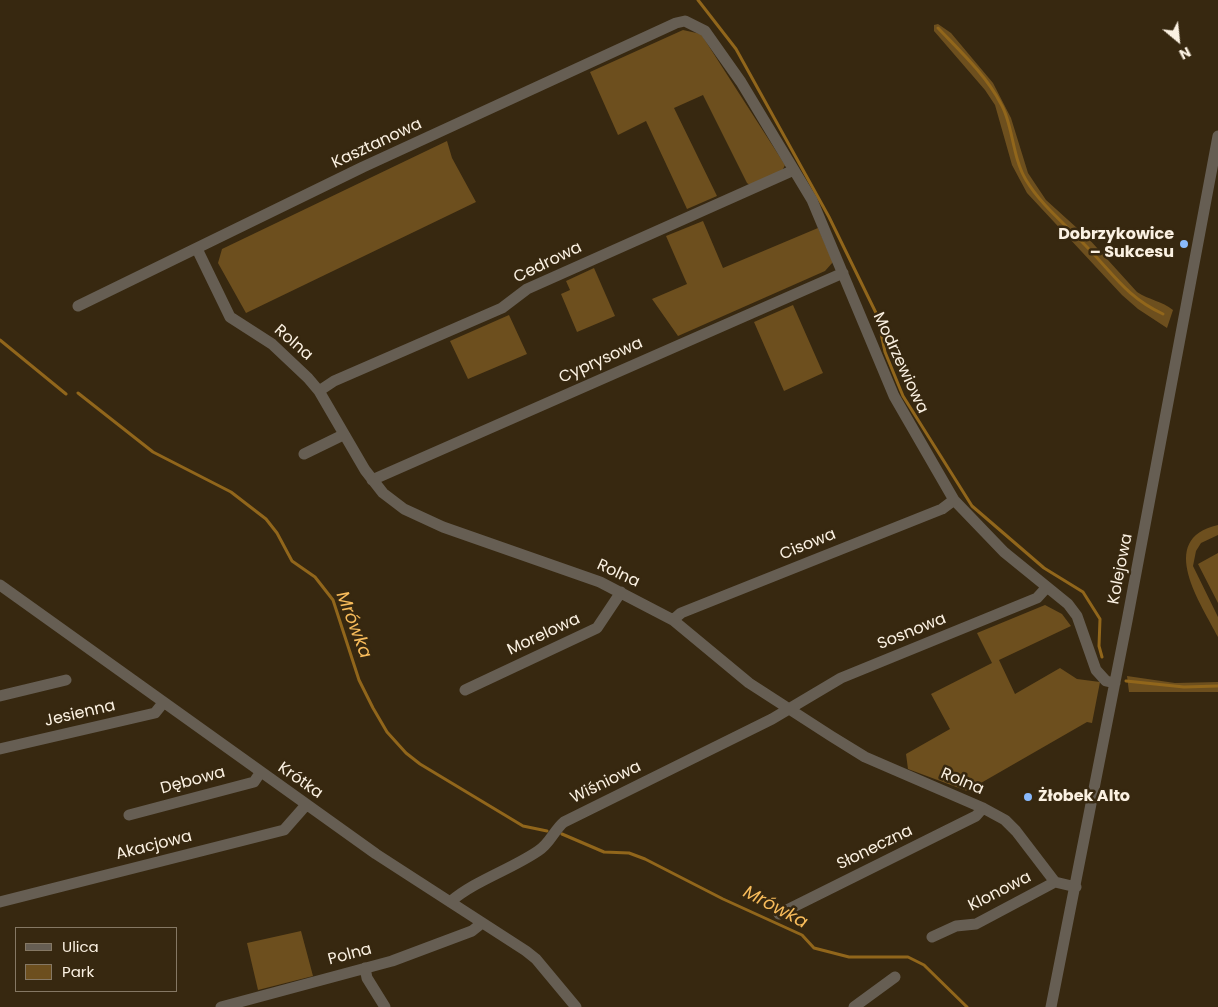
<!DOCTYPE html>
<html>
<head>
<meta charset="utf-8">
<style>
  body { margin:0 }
  #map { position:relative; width:1218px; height:1007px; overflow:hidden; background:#372810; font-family:Poppins,sans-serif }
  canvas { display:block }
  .legend { position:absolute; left:15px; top:927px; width:162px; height:65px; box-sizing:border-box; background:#372810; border:1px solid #857864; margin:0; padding:6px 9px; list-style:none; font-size:15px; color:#fbf1e2 }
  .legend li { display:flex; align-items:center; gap:10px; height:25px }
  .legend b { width:25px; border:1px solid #857864 }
  .north { position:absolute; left:1153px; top:15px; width:50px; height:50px; -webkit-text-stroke:4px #372810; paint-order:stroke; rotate:152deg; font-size:14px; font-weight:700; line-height:20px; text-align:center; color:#fbf1e2 }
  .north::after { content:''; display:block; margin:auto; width:18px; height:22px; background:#fbf1e2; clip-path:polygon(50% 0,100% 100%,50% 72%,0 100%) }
</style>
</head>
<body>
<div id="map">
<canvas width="1218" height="1007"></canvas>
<ul class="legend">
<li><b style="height:6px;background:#665e53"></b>Ulica</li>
<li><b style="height:14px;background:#6d4f1e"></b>Park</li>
</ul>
<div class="north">N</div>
</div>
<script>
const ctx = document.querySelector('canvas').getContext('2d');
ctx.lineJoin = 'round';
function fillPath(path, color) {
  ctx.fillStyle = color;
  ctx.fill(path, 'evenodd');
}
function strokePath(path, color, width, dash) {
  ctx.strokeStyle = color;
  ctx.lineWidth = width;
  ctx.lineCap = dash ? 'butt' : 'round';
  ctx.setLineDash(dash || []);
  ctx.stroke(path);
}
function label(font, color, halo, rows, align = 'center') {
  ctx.font = font + ' Poppins,sans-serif';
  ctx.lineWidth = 5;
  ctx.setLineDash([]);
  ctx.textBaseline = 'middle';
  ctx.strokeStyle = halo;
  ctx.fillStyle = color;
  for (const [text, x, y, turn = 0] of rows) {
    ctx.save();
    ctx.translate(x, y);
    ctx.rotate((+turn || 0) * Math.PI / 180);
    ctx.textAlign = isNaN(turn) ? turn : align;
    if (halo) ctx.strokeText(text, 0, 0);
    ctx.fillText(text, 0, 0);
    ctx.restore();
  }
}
const green = new Path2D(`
  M 938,24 L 951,33 L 993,83 L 1011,118 L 1028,173 L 1046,200 L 1088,238 L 1137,292 C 1149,300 1162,301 1173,310 L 1167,328 L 1138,309 L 1122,295 L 1027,193 L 1012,165 L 995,105 L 985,90 L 934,31 L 934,25 Z
  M 683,30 L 701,34 L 785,165 L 782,171 L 751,186 L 747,183 L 703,95 L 674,108 L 717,196 L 687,209 L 646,121 L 618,135 L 590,72 Z
  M 447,141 L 452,158 L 476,202 L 246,313 L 218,263 L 222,249 Z
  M 703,221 L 723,268 L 818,228 L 833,262 L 825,271 L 678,336 L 652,299 L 687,284 L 666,236 Z
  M 594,268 L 615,316 L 577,332 L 561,294 L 570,290 L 566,281 Z
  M 793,305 L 823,373 L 784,391 L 754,322 Z
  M 509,315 L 527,354 L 468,379 L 450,341 Z
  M 1218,525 L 1218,535 L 1201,543 L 1196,551 L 1193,566 L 1218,617 L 1218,637 C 1202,605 1155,539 1218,525 Z
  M 1218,553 L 1218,603 L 1198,564 Z
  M 1045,605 L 1062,614 L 1071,626 L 999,660 L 1015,694 L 1060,668 L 1077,679 L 1100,682 L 1092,723 L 1087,722 L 967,791 L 908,769 L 906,754 L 950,729 L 931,694 L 992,663 L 977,633 Z
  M 1127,676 L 1175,683 L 1218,682 L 1218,692 L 1129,692 Z
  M 301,931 L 313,976 L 258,990 L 247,943 Z`);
const stream = new Path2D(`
  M 698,0 L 736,49 L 829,217 L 877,315 L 885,352 L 903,396 L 972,506 L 1044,568 L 1083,592 L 1100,619 L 1099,646 L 1102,657
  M 938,28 C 960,51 986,75 1001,104 C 1013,124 1012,157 1026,180 C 1041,205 1064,223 1084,244 C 1112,272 1127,298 1163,314
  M 0,340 L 66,394
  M 78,393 L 153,452 L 231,492 L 266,519 L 277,533 L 292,561 L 315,577 L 333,600 L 359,680 L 373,708 L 387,732 L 406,753 L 420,764 L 523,826 L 547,831
  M 1126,681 L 1184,687 L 1218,686
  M 562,834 L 604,852 L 629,853 L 645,859 L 723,899 L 802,935 L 814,948 L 849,957 L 908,957 L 924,965 L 967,1007`);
const minor = new Path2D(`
  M 197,249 L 230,317 L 272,344 L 308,378 L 319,391 L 365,470 L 383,493 L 404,509 L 443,527 L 600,582 L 673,620 L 749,683 L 831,736 L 865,757 L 983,808 L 1005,820 L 1016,831 L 1055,882 L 1076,887
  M 78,306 L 363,167 L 676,23 L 685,21 L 705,31 L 741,82 L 812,200 L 894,396 L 954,500 L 1004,552 L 1068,604 L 1077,616 L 1096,670 L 1106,681 L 1115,683
  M 319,391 L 334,381 L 502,308 L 527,289 L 794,170
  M 304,454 L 343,435
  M 372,480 L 843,273
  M 0,585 L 376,854 L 526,951 L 536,959 L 576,1007
  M 673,620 L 681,613 L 942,509 L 954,500
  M 465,690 L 597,628 L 621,592
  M 0,696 L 66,680
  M 0,749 L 155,713 L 163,703
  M 129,815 L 254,782 L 260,773
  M 0,902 L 284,830 L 306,805
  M 450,902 C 476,880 510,870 538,851 C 550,844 554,830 564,822 L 772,719 L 841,678 L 1037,598 L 1047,587
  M 779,914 L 976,816 L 983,808
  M 932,937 L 956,926 L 976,924 L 1055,882
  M 365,968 L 367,978 L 385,1007
  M 221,1007 L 392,961 L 472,931 L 482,923
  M 854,1007 L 895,977
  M 1051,1007 L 1127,621 L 1218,136`);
const markers = [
  [1184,244,5,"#8abafc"],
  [1028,797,5,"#8abafc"]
];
const streetNames = [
  ["Kasztanowa",377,144,-25],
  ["Cedrowa",548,263,-26],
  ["Rolna",293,343,41],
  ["Cyprysowa",601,361,-24],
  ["Modrzewiowa",900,363,65],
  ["Cisowa",808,545,-22],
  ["Kolejowa",1121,569,-79],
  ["Rolna",618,574,25],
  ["Sosnowa",912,632,-22],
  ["Morelowa",544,635,-25],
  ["Jesienna",80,714,-13],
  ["Dębowa",193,781,-15],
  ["Krótka",300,781,35],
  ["Rolna",962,782,23],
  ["Wiśniowa",606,783,-26],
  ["Akacjowa",154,846,-14],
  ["Słoneczna",875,848,-26],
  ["Klonowa",1000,892,-27],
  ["Polna",350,955,-15]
];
const poiNames = [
  ["Dobrzykowice",1174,235],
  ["– Sukcesu",1174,253],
  ["Żłobek Alto",1038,797,"left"]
];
const waterNames = [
  ["Mrówka",353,625,69],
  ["Mrówka",775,908,28]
];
fillPath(green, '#6d4f1e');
strokePath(stream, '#91661b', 3);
strokePath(minor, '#665e53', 11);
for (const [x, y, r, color] of markers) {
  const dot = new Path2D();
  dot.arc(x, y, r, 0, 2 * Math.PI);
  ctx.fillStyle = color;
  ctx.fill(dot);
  strokePath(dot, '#372810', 2);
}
label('16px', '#fbf1e2', '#372810', streetNames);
label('bold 16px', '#fbf1e2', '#372810', poiNames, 'right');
label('italic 18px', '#f8bc5b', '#372810', waterNames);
</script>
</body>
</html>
